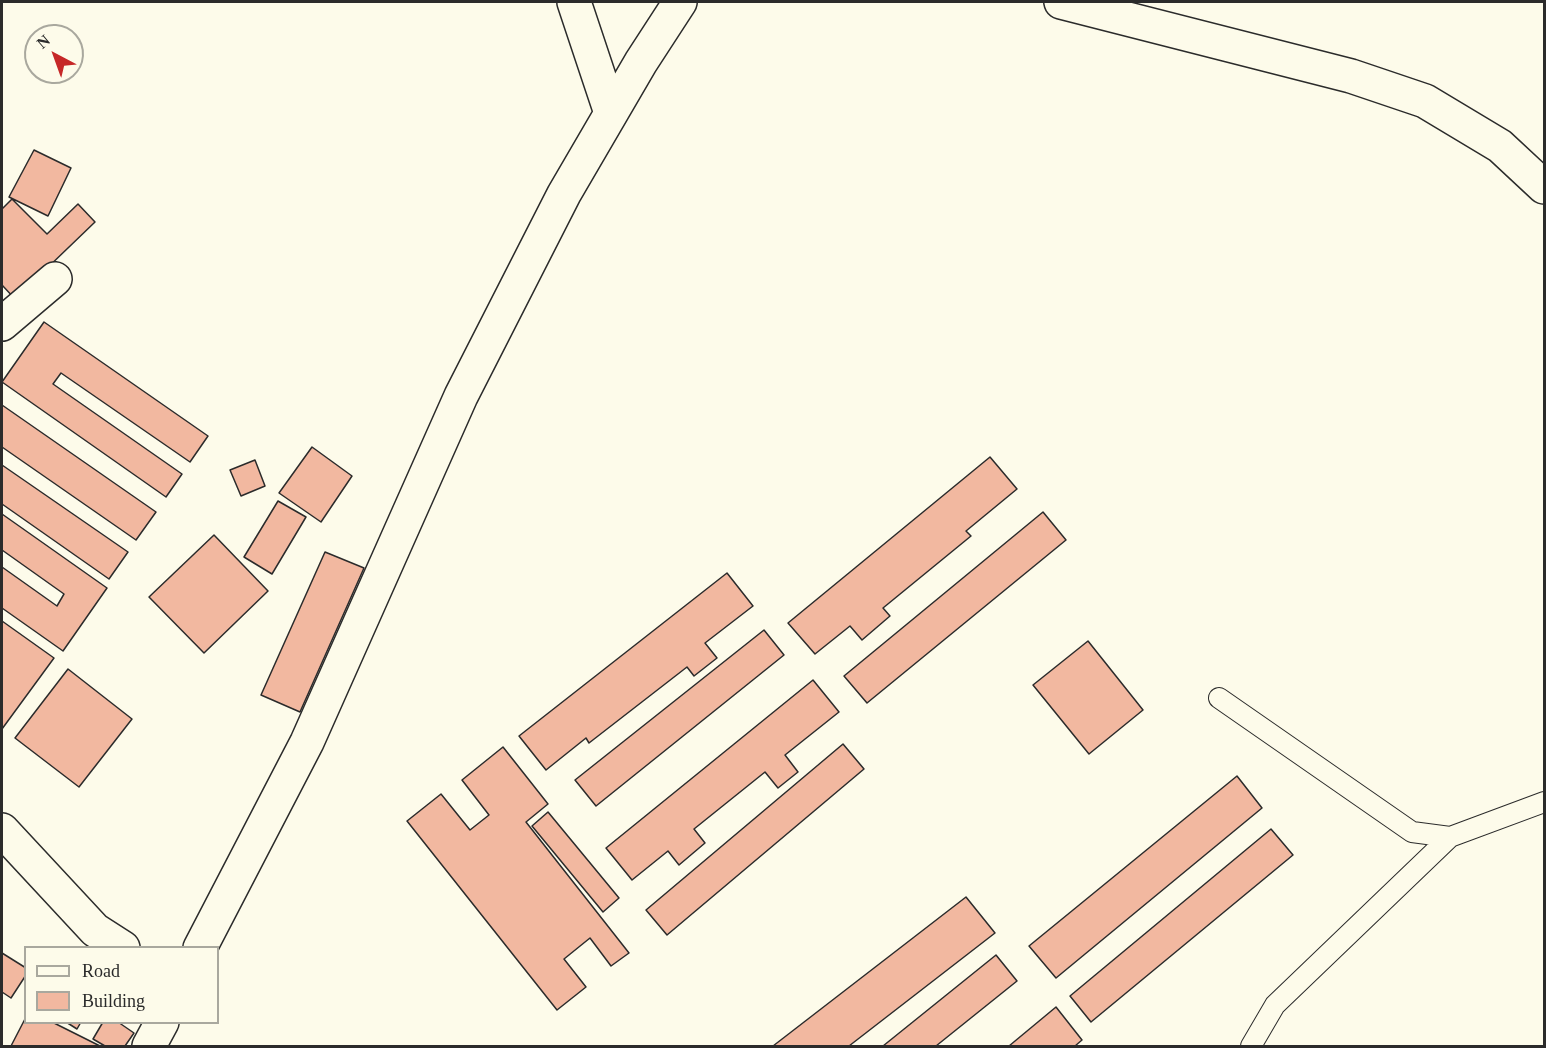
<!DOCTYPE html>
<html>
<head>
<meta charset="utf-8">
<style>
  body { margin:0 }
  #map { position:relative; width:1546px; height:1048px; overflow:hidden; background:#fdfbea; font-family:Georgia,serif }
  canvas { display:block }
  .frame { position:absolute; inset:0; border:3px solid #2b2b2b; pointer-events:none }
  .legend { position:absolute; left:24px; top:946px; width:195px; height:78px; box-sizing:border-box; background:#fdfbea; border:2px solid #a9a89e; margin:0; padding:8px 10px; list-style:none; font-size:18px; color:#2b2b2b }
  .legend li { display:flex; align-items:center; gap:12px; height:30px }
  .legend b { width:30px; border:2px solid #a9a89e }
  .north { position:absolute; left:24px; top:24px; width:60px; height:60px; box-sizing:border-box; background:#fdfbea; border:2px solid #a9a89e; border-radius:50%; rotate:319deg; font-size:16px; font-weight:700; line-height:24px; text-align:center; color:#2b2b2b }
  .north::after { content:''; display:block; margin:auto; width:21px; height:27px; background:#c62828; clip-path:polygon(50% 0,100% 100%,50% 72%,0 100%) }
</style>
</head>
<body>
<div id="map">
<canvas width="1546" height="1048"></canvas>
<div class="frame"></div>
<ul class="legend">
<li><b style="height:8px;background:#fdfbea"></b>Road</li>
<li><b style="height:16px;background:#f2b8a0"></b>Building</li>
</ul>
<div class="north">N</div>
</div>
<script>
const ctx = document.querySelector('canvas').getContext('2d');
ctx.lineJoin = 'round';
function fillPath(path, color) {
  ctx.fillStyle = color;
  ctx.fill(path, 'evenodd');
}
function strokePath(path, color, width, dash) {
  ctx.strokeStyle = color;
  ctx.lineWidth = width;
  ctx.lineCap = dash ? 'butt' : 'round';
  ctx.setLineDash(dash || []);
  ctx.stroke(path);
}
const building = new Path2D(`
  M 34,150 L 71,168 L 48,216 L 9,197 Z
  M 12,199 L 47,234 L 78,204 L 95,222 L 15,299 L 2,285 L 2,209 Z
  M 44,322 L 208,436 L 190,462 L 61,373 L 53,384 L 182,474 L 166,497 L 2,382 Z
  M 2,405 L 156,512 L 136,540 L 2,447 Z
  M 312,447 L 352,476 L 321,522 L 279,493 Z
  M 990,457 L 1017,489 L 966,531 L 971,536 L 883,608 L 890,616 L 862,640 L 850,626 L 815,654 L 788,623 Z
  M 255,460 L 265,486 L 241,496 L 230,470 Z
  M 2,465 L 128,552 L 109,579 L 2,504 Z
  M 278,501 L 306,517 L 272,574 L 244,557 Z
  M 1043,512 L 1066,540 L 867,703 L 844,676 Z
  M 2,514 L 107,588 L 63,651 L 2,608 L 2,567 L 57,606 L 64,594 L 2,550 Z
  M 214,535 L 268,591 L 204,653 L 149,597 Z
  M 325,552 L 364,568 L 300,712 L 261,695 Z
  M 727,573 L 753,606 L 705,643 L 717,658 L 694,676 L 687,667 L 589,743 L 586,738 L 546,770 L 519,736 Z
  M 2,621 L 54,658 L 2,729 Z
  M 764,630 L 784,655 L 596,806 L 575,780 Z
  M 1088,641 L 1143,710 L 1089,754 L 1033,685 Z
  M 68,669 L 132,719 L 79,787 L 15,738 Z
  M 813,680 L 839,712 L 785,755 L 798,772 L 778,788 L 765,772 L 694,829 L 705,843 L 679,865 L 668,851 L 632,880 L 606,848 Z
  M 843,744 L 864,769 L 667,935 L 646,910 Z
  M 503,747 L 548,804 L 526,822 L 629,953 L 611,966 L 590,938 L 564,959 L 586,987 L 557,1010 L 407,821 L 441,794 L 470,830 L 489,815 L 462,780 Z
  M 1237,776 L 1262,808 L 1056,978 L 1029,946 Z
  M 548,812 L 619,898 L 603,912 L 532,826 Z
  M 1271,829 L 1293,855 L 1091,1022 L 1070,996 Z
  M 966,897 L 995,933 L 849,1046 L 773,1046 Z
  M 2,953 L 26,968 L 26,975 L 11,998 L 2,992 Z
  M 996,955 L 1017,981 L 936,1046 L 883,1046 Z
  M 1056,1007 L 1082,1040 L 1075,1046 L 1009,1046 Z
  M 26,1017 L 26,1022 L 52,1022 L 100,1046 L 11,1046 Z
  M 66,1022 L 81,1022 L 77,1029 Z
  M 103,1022 L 118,1022 L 134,1033 L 125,1046 L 105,1046 L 93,1039 Z`);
const service = new Path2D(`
  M 1219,698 L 1412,832 L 1450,837 L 1544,802
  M 1251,1046 L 1275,1005 L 1450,837`);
const minor = new Path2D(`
  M 574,2 L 611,113
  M 1061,2 L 1351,76 L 1425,101 L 1500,146 L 1544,187
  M 2,324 L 55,279
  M 2,830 L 95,930 L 123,948
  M 200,948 L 307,742 L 461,396 L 564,194 L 641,62 L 680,2
  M 149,1046 L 162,1022`);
fillPath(building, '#f2b8a0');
strokePath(building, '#2b2b2b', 1.5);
strokePath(service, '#2b2b2b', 22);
strokePath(minor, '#2b2b2b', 36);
strokePath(service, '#fdfbea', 20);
strokePath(minor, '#fdfbea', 33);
</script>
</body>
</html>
